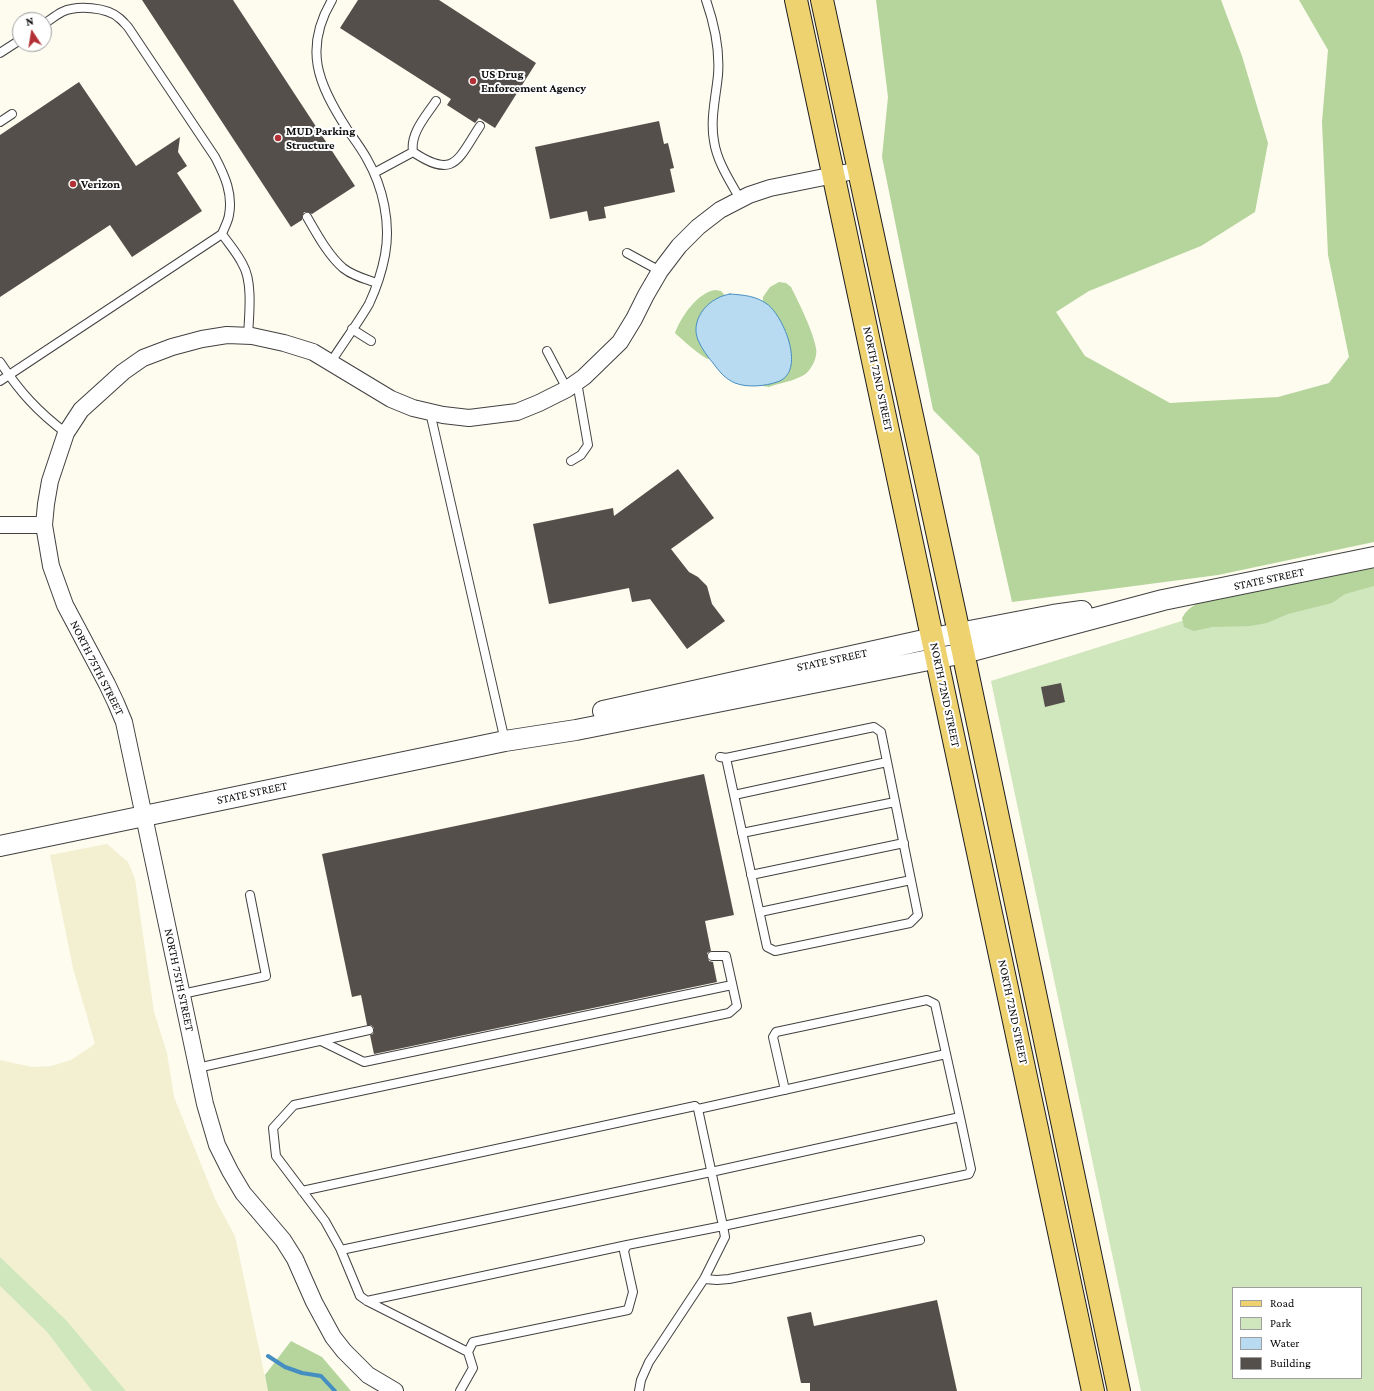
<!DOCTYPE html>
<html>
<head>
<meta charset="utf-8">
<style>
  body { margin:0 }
  #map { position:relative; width:1374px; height:1391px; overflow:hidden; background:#fefbef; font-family:"Crimson Pro",serif }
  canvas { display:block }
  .legend { position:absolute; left:1232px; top:1287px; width:130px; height:92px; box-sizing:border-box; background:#fff; border:1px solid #9f9f9f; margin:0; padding:5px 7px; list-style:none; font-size:12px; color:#0e0e0e }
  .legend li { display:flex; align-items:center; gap:8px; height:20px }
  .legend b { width:20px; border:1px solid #9f9f9f }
  .north { position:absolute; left:12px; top:12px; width:40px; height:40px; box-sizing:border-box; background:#fff; border:1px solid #9f9f9f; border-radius:50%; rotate:348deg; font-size:11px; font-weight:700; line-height:16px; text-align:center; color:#0e0e0e }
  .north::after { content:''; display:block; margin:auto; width:14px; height:18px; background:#b33034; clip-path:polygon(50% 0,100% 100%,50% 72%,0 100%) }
</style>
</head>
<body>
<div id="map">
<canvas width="1374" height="1391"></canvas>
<ul class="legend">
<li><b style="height:5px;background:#eed270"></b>Road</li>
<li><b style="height:11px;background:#d0e6bc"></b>Park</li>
<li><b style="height:11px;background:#b8dbf1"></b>Water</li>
<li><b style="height:11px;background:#554f4b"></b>Building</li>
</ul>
<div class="north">N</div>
</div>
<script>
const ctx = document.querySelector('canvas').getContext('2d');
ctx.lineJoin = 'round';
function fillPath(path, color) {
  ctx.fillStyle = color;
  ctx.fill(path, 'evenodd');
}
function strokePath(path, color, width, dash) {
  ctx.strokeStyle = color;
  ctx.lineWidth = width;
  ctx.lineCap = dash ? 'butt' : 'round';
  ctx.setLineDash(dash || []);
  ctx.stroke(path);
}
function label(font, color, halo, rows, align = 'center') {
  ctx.font = font + ' "Crimson Pro",serif';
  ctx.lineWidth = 4;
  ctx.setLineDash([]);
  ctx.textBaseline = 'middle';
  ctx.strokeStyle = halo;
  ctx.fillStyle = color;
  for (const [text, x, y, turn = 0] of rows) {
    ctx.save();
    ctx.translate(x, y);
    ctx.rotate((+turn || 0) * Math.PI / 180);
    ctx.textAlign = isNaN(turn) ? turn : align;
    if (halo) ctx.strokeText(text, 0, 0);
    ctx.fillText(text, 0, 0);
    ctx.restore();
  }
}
const farmland = new Path2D(`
  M 107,844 L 128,862 L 135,879 L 154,1012 L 167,1053 L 174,1097 L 215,1199 L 235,1236 L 268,1391 L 126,1391 L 66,1320 L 0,1257 L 0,1060 L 32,1067 L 51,1066 L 71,1060 L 95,1044 L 73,968 L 50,855 Z
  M 0,1286 L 47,1332 L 92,1391 L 0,1391 Z`);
const green = new Path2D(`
  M 1374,571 L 1374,1391 L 1141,1391 L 991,681 L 1261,596 ZM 1233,1288 L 1361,1288 L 1361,1378 L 1233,1378 Z
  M 0,1257 L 66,1320 L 126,1391 L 92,1391 L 47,1332 L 0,1286 Z`);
const forest = new Path2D(`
  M 876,0 L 1221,0 L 1242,56 L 1268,143 L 1255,212 L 1201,246 L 1089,291 L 1056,312 L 1085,356 L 1170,403 L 1278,397 L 1329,383 L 1349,357 L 1328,255 L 1322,122 L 1328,50 L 1299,0 L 1374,0 L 1374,542 L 1218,575 L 1012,602 L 979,456 L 933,410 L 882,157 L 888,97 Z
  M 779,282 L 786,283 L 791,287 C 799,303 813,331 816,348 C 818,356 812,370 804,375 C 794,381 780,383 769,387 L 763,386 L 760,382 L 763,297 L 770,287 Z
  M 715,290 L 721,291 L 728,299 L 714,359 C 712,359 710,359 708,359 C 703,358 679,337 675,333 C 681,317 697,293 715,290 Z
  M 1374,561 L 1374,586 L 1345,594 L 1332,603 L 1288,614 L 1267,623 L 1250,626 L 1212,627 L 1194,631 L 1184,627 L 1182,618 C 1189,605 1202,601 1215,596 Z
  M 291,1341 L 322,1357 L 351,1391 L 268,1391 L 265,1375 Z`);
const water = new Path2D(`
  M 730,294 C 744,295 756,296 767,304 C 784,316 807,373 777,382 C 766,386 747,388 735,383 C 725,379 719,371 713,363 C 707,356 702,349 698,340 C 691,323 703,305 718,298 C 721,296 726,295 730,294 Z`);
const stream = new Path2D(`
  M 268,1356 L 285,1367 L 302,1373 L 321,1376 L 335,1391`);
const building = new Path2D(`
  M 142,0 L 233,0 L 355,186 L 312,214 L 307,212 L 304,212 L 302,217 L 302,220 L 291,227 Z
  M 358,0 L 439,0 L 536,63 L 495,128 L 479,118 L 475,123 L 447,105 L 451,99 L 340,28 Z
  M 79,82 L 136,166 L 180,137 L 178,152 L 187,166 L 177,173 L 202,211 L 132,257 L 110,225 L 0,297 L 0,135 Z
  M 659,121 L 664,144 L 668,143 L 674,168 L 670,169 L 675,192 L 604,207 L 606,218 L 589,221 L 587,211 L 550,219 L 535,147 Z
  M 678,469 L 714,518 L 671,549 L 689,572 L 698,577 L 707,586 L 712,604 L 725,621 L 687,649 L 650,599 L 632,602 L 629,588 L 549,604 L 533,524 L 613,508 L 614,516 Z
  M 1061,683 L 1065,702 L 1045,707 L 1041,687 Z
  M 704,774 L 734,915 L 705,921 L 711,951 L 707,953 L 707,956 L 709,961 L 713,962 L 717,982 L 374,1054 L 370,1035 L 373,1034 L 374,1028 L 371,1025 L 367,1025 L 361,995 L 352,997 L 322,854 Z
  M 937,1300 L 957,1391 L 810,1391 L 810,1383 L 801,1383 L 787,1317 L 811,1312 L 814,1326 Z`);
const service = new Path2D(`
  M 706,0 C 714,23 720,50 718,75 C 716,96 710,120 714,141 C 717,162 730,181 740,199
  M 44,24 C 50,20 56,15 62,12 C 77,5 107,7 119,18 C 122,20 125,24 128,27 L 215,157 C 225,176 233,194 229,215 C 228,222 224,228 222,234
  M 0,53 L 20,40
  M 0,122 L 12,114
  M 413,152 C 455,180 458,159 480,126
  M 374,173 L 413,152 C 410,133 426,116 436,101
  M 307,217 C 317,234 328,255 343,268 C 353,276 365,279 377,283
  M 627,253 L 660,271
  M 352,329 L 371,341
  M 547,351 L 567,389
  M 0,362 C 20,392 37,411 66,433
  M 331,362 C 343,343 358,323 369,304 C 376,289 382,271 385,255 C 391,223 383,187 367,159 C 361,148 354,139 347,129 C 318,84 303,49 332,0
  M 0,381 L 222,234 C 229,244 238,254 243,265 C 253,282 249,316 248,336
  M 430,412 L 505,741
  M 571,461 L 581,455 L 588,445 L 577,382
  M 720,757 L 726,758 L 767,947 L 775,951 L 910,923 L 918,915 L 881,732 L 874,727 L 726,758
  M 734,795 L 887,762
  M 742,833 L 895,802
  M 751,875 L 904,843
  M 760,912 L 911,880
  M 182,994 L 266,976 L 250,895
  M 321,1041 L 364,1062 L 732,985
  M 197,1068 L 369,1030
  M 698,1109 L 946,1054
  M 302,1191 L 695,1106 L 698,1109 L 723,1226 L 627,1245 L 624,1251 L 633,1292 L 628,1310 L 473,1342 L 468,1352
  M 341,1250 L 711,1172 L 960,1117 L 935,1004 L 927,1000 L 776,1032 L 773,1037 L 785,1090
  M 704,1279 L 717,1280 L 729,1279 L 920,1240
  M 367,1301 L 627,1245
  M 460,1391 L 473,1368 L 468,1352 L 367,1301 L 360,1296 L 340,1248 L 325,1221 L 276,1156 L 273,1128 L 294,1105 L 729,1013 L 737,1006 L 726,956 L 712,956
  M 639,1391 L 641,1380 L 649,1362 L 704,1279 L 725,1237 L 723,1226 L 969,1174 L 971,1169 L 960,1117`);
const minor = new Path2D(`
  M 0,525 L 44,525
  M 395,1391 L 368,1375 L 344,1351 L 333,1337 L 314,1302 L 295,1259 L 283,1240 L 243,1193 L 230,1171 L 217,1145 L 205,1104 L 124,722 L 116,703 L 107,684 L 65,605 L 51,566 L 44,525 L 46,504 L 50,481 L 66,433 L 81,410 L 123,372 L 143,358 L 172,347 L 202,339 L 227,335 L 252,336 L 284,343 L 313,352 L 391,399 L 413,408 L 443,415 L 469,418 L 517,412 L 539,403 L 567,389 L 584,377 L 620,342 L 634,319 L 646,295 L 660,271 L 679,246 L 698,227 L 720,210 L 749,195 L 770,188 L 859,170`);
const tertiary = new Path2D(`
  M 603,711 L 933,638 L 1053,615 L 1082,611
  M 0,846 L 505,741 L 576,730 L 964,653 L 1163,600 L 1374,557`);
const primary = new Path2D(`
  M 796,0 L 1093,1391
  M 822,0 L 959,633 L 1119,1391`);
const markers = [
  [473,81,4,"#b33034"],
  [278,138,4,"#b33034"],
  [73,184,4,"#b33034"]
];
const poiNames = [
  ["US Drug",481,74],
  ["Enforcement Agency",481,88],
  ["MUD Parking",286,131],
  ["Structure",286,145],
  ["Verizon",81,184]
];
const streetNames = [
  ["NORTH 72ND STREET",878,379,78],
  ["STATE STREET",1269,579,-12],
  ["STATE STREET",832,660,-12],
  ["NORTH 75TH STREET",97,668,63],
  ["NORTH 72ND STREET",945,695,78],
  ["STATE STREET",252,793,-12],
  ["NORTH 75TH STREET",179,980,78],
  ["NORTH 72ND STREET",1013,1012,78]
];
fillPath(farmland, '#f2f0d1');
fillPath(green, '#d0e6bc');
fillPath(forest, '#b5d59c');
fillPath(water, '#b8dbf1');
strokePath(water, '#458ec2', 1);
strokePath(stream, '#458ec2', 4);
fillPath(building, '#554f4b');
strokePath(service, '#414141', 10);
strokePath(minor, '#414141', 18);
strokePath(tertiary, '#414141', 22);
strokePath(primary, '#1f1f1f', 24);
strokePath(service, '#fff', 8);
strokePath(minor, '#fff', 16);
strokePath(tertiary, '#fff', 20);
strokePath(primary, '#eed270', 22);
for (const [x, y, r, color] of markers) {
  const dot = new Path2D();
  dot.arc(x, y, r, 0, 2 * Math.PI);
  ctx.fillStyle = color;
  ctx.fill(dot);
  strokePath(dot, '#fff', 1.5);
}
label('bold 12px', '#0e0e0e', '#fff', poiNames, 'left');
label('12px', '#0e0e0e', '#fff', streetNames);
</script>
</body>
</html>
